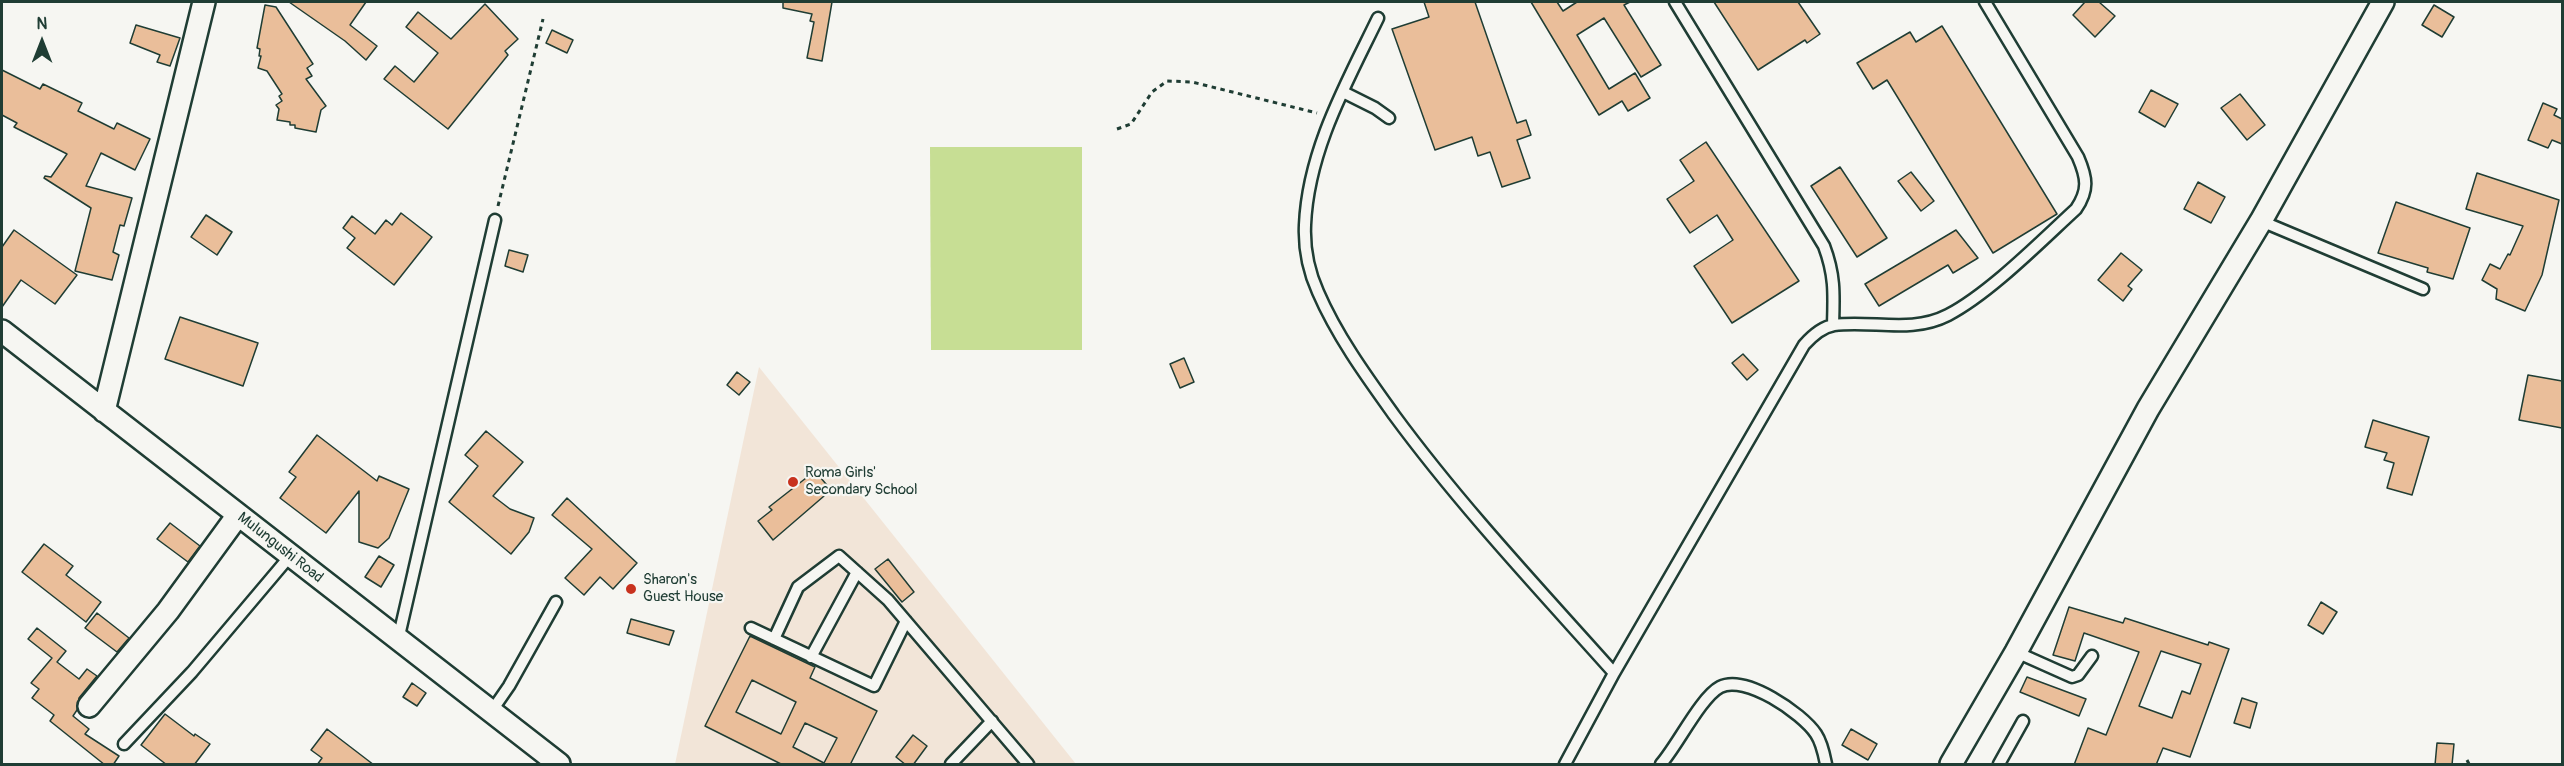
<!DOCTYPE html>
<html>
<head>
<meta charset="utf-8">
<style>
  body { margin:0 }
  #map { position:relative; width:2564px; height:766px; overflow:hidden; background:#f6f6f2; font-family:Pangolin,sans-serif }
  canvas { display:block }
  .frame { position:absolute; inset:0; border:3px solid #1f3d34; pointer-events:none }
  .north { position:absolute; left:12px; top:12px; width:60px; height:60px; -webkit-text-stroke:4px #f6f6f2; paint-order:stroke; rotate:0deg; font-size:16px; font-weight:700; line-height:24px; text-align:center; color:#1f3d34 }
  .north::after { content:''; display:block; margin:auto; width:21px; height:27px; background:#1f3d34; clip-path:polygon(50% 0,100% 100%,50% 72%,0 100%) }
</style>
</head>
<body>
<div id="map">
<canvas width="2564" height="766"></canvas>
<div class="frame"></div>
<div class="north">N</div>
</div>
<script>
const ctx = document.querySelector('canvas').getContext('2d');
ctx.lineJoin = 'round';
function fillPath(path, color) {
  ctx.fillStyle = color;
  ctx.fill(path, 'evenodd');
}
function strokePath(path, color, width, dash) {
  ctx.strokeStyle = color;
  ctx.lineWidth = width;
  ctx.lineCap = dash ? 'butt' : 'round';
  ctx.setLineDash(dash || []);
  ctx.stroke(path);
}
function label(font, color, halo, rows, align = 'center') {
  ctx.font = font + ' Pangolin,sans-serif';
  ctx.lineWidth = 4.5;
  ctx.setLineDash([]);
  ctx.textBaseline = 'middle';
  ctx.strokeStyle = halo;
  ctx.fillStyle = color;
  for (const [text, x, y, turn = 0] of rows) {
    ctx.save();
    ctx.translate(x, y);
    ctx.rotate((+turn || 0) * Math.PI / 180);
    ctx.textAlign = isNaN(turn) ? turn : align;
    if (halo) ctx.strokeText(text, 0, 0);
    ctx.fillText(text, 0, 0);
    ctx.restore();
  }
}
const built = new Path2D(`
  M 759,367 L 1076,764 L 675,764 Z`);
const green = new Path2D(`
  M 930,147 L 1082,147 L 1082,350 L 931,350 Z`);
const building = new Path2D(`
  M 289,2 L 366,2 L 350,25 L 377,46 L 366,60 L 345,41 Z
  M 783,2 L 832,2 L 822,61 L 807,58 L 814,22 L 810,21 L 812,14 L 783,8 Z
  M 1424,2 L 1475,2 L 1517,123 L 1526,120 L 1531,135 L 1517,140 L 1530,178 L 1502,187 L 1490,152 L 1478,156 L 1472,137 L 1435,150 L 1392,29 L 1429,17 Z
  M 1531,2 L 1557,2 L 1563,11 L 1577,2 L 1630,2 L 1624,5 L 1661,65 L 1641,77 L 1604,18 L 1577,35 L 1609,89 L 1635,73 L 1650,98 L 1628,111 L 1622,101 L 1599,115 Z
  M 1714,2 L 1798,2 L 1820,34 L 1807,43 L 1805,40 L 1758,70 Z
  M 2085,2 L 2099,2 L 2115,16 L 2095,37 L 2073,15 Z
  M 485,4 L 518,39 L 505,51 L 508,55 L 448,129 L 384,79 L 395,66 L 414,82 L 438,53 L 406,27 L 418,12 L 451,39 Z
  M 265,5 L 276,7 L 313,64 L 307,68 L 312,76 L 306,79 L 326,106 L 321,110 L 316,132 L 295,128 L 295,125 L 290,125 L 290,122 L 277,120 L 279,109 L 276,105 L 282,101 L 279,96 L 282,94 L 267,71 L 258,68 L 261,56 L 259,56 L 260,49 L 257,48 Z
  M 2434,5 L 2454,17 L 2442,37 L 2422,25 Z
  M 136,25 L 180,38 L 170,66 L 157,62 L 160,55 L 130,43 Z
  M 1942,26 L 2057,214 L 1993,253 L 1887,80 L 1873,89 L 1857,63 L 1910,32 L 1916,42 Z
  M 552,30 L 573,40 L 567,53 L 546,43 Z
  M 2,70 L 40,89 L 43,84 L 82,103 L 78,111 L 114,129 L 117,123 L 150,139 L 135,170 L 101,153 L 86,186 L 132,198 L 124,226 L 120,225 L 113,252 L 119,255 L 112,280 L 75,271 L 91,208 L 44,178 L 45,176 L 51,177 L 67,154 L 14,127 L 17,123 L 2,115 Z
  M 2151,90 L 2178,104 L 2165,127 L 2139,112 Z
  M 2240,94 L 2265,125 L 2247,140 L 2221,108 Z
  M 2543,103 L 2557,109 L 2554,115 L 2562,119 L 2562,144 L 2552,140 L 2548,148 L 2528,140 Z
  M 1706,142 L 1799,281 L 1732,323 L 1694,266 L 1733,240 L 1717,215 L 1690,233 L 1667,199 L 1694,181 L 1680,160 Z
  M 1840,167 L 1887,238 L 1857,257 L 1811,186 Z
  M 1911,172 L 1934,201 L 1921,211 L 1898,181 Z
  M 2477,173 L 2559,200 L 2542,275 L 2525,311 L 2496,299 L 2497,289 L 2482,280 L 2490,264 L 2500,269 L 2508,254 L 2510,255 L 2523,226 L 2466,209 Z
  M 2198,182 L 2225,197 L 2211,223 L 2184,209 Z
  M 2396,202 L 2470,228 L 2453,279 L 2427,272 L 2428,268 L 2378,253 Z
  M 401,213 L 432,237 L 394,285 L 347,248 L 355,238 L 343,228 L 352,216 L 375,234 L 386,220 L 392,225 Z
  M 206,215 L 232,232 L 217,255 L 191,237 Z
  M 14,230 L 77,275 L 55,304 L 21,280 L 2,307 L 2,247 Z
  M 1956,230 L 1978,258 L 1953,273 L 1948,265 L 1879,306 L 1865,284 Z
  M 509,250 L 528,255 L 523,272 L 505,266 Z
  M 2121,253 L 2142,270 L 2128,286 L 2132,289 L 2123,301 L 2098,280 Z
  M 180,317 L 258,343 L 243,386 L 165,359 Z
  M 1743,354 L 1758,370 L 1747,380 L 1732,363 Z
  M 1184,358 L 1194,382 L 1180,388 L 1170,364 Z
  M 737,372 L 750,382 L 739,395 L 727,385 Z
  M 2528,375 L 2562,381 L 2562,428 L 2519,420 Z
  M 2373,420 L 2429,437 L 2412,495 L 2387,488 L 2394,463 L 2384,460 L 2387,453 L 2365,447 Z
  M 486,431 L 523,462 L 493,496 L 510,509 L 534,518 L 529,532 L 511,554 L 449,502 L 478,466 L 465,455 Z
  M 317,435 L 377,481 L 379,476 L 409,489 L 389,538 L 378,548 L 359,542 L 359,491 L 326,533 L 280,498 L 296,477 L 289,472 Z
  M 815,471 L 831,490 L 773,540 L 758,521 L 772,510 L 769,507 Z
  M 567,498 L 637,563 L 613,589 L 600,577 L 584,595 L 565,578 L 592,549 L 552,515 Z
  M 170,523 L 200,546 L 188,562 L 157,539 Z
  M 44,544 L 73,566 L 66,575 L 101,602 L 86,622 L 22,572 Z
  M 379,556 L 394,565 L 381,587 L 365,577 Z
  M 888,559 L 914,592 L 902,602 L 875,569 Z
  M 2321,602 L 2337,612 L 2323,634 L 2308,625 Z
  M 2069,607 L 2123,623 L 2125,618 L 2208,645 L 2209,642 L 2229,649 L 2190,757 L 2163,748 L 2156,765 L 2074,765 L 2088,728 L 2106,735 L 2139,652 L 2084,633 L 2075,661 L 2053,655 ZM 2161,651 L 2201,664 L 2190,694 L 2182,691 L 2172,718 L 2139,706 Z
  M 97,613 L 129,638 L 117,652 L 85,628 Z
  M 631,619 L 674,631 L 669,645 L 627,633 Z
  M 37,628 L 66,651 L 57,662 L 79,679 L 87,669 L 97,676 L 79,698 L 77,710 L 73,716 L 89,729 L 85,734 L 119,756 L 113,765 L 105,765 L 50,721 L 54,715 L 32,698 L 39,689 L 31,683 L 52,658 L 28,639 Z
  M 750,636 L 815,667 L 810,678 L 877,711 L 850,765 L 783,765 L 705,726 ZM 752,680 L 796,702 L 781,734 L 736,712 ZM 805,723 L 837,738 L 824,763 L 793,747 Z
  M 2027,677 L 2086,699 L 2079,716 L 2020,692 Z
  M 412,683 L 426,693 L 417,706 L 403,697 Z
  M 2242,698 L 2257,703 L 2250,728 L 2234,723 Z
  M 165,714 L 194,736 L 195,734 L 210,744 L 194,765 L 167,765 L 141,745 Z
  M 327,729 L 374,765 L 317,765 L 322,758 L 311,750 Z
  M 1851,729 L 1877,744 L 1868,760 L 1842,745 Z
  M 913,735 L 927,746 L 913,765 L 906,765 L 896,757 Z
  M 2437,743 L 2454,744 L 2452,765 L 2435,765 Z`);
const path = new Path2D(`
  M 1117,129 L 1131,124 L 1152,92 L 1167,81 L 1192,82 L 1317,113
  M 498,206 L 543,19
  M 2467,760 L 2469,764`);
const service = new Path2D(`
  M 1675,2 L 1824,246 C 1835,275 1834,294 1833,325
  M 1378,18 C 1346,84 1308,151 1305,225 C 1304,247 1309,272 1318,292 C 1337,336 1366,376 1394,415 C 1461,506 1539,589 1614,673
  M 1343,92 L 1375,108 L 1389,118
  M 2261,221 L 2423,289
  M 751,628 L 874,686 L 906,621
  M 774,639 L 798,587 L 839,556 L 888,600 L 1028,764
  M 398,640 L 495,220
  M 2016,652 L 2072,677 L 2078,675 L 2092,656
  M 811,657 L 857,572
  M 491,712 L 509,686 L 556,602
  M 124,744 L 192,672 L 290,556
  M 951,764 L 992,721
  M 1565,764 L 1614,673 L 1804,345 C 1812,336 1822,327 1834,325 C 1873,320 1911,334 1948,315 C 1990,293 2040,242 2076,209 C 2089,190 2087,178 2078,157 L 1985,2
  M 1661,764 C 1677,746 1701,697 1720,687 C 1745,674 1802,713 1816,734 C 1822,743 1824,754 1826,764
  M 1999,764 L 2023,721`);
const minor = new Path2D(`
  M 2,331 L 559,764
  M 104,411 L 204,2
  M 89,706 L 168,611 L 238,515
  M 1951,764 L 2016,652 L 2148,409 L 2261,221 L 2383,2`);
const markers = [
  [793,482,6,"#c8321e"],
  [631,589,6,"#c8321e"]
];
const poiNames = [
  ["Roma Girls'",805,473],
  ["Secondary School",805,490],
  ["Sharon's",643,580],
  ["Guest House",643,597]
];
const streetNames = [
  ["Mulungushi Road",280,548,38]
];
fillPath(built, '#f2e5d8');
fillPath(green, '#c7de94');
fillPath(building, '#eabe9a');
strokePath(building, '#1f3d34', 1.5);
strokePath(service, '#1f3d34', 15);
strokePath(minor, '#1f3d34', 26);
strokePath(path, '#1f3d34', 3, [4.5, 4.5]);
strokePath(service, '#f6f6f2', 10);
strokePath(minor, '#f6f6f2', 21);
for (const [x, y, r, color] of markers) {
  const dot = new Path2D();
  dot.arc(x, y, r, 0, 2 * Math.PI);
  ctx.fillStyle = color;
  ctx.fill(dot);
  strokePath(dot, '#f6f6f2', 2);
}
label('15px', '#1f3d34', '#f6f6f2', poiNames, 'left');
label('15px', '#1f3d34', '#f6f6f2', streetNames);
</script>
</body>
</html>
